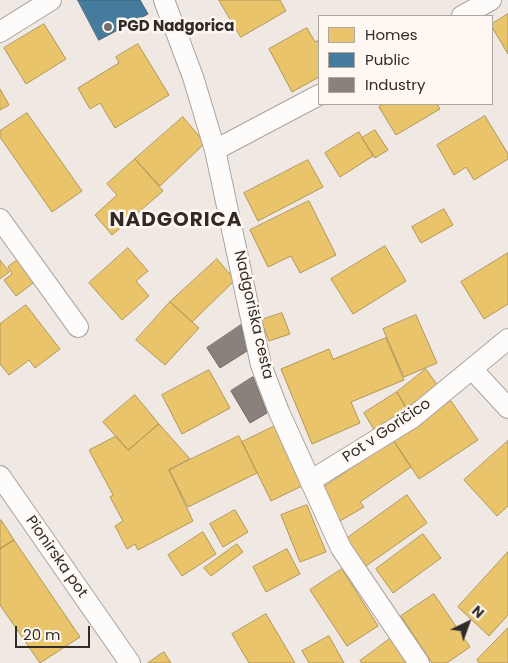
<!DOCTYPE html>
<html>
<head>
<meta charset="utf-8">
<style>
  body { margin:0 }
  #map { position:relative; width:508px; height:663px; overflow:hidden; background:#f0e9e3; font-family:Poppins,sans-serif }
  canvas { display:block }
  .legend { position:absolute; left:318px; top:15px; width:175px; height:90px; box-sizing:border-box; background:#fff7f1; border:1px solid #aca5a0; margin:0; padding:6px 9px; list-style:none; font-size:15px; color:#302b27 }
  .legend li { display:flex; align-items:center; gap:10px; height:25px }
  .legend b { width:25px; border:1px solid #aca5a0 }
  .north { position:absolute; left:443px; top:598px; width:50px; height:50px; -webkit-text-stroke:4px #fff7f1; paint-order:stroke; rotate:42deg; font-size:14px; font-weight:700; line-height:20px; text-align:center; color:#302b27 }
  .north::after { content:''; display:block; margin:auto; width:18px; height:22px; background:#302b27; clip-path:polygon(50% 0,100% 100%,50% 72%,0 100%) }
  .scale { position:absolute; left:15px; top:626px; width:75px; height:22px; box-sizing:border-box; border:2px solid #302b27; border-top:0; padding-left:6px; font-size:15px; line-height:18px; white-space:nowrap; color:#302b27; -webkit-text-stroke:4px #fff7f1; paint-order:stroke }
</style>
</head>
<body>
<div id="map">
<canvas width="508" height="663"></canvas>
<ul class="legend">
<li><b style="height:14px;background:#e9c46a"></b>Homes</li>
<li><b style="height:14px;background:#457b9d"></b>Public</li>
<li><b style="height:14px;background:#8a817c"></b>Industry</li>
</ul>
<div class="north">N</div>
<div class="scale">20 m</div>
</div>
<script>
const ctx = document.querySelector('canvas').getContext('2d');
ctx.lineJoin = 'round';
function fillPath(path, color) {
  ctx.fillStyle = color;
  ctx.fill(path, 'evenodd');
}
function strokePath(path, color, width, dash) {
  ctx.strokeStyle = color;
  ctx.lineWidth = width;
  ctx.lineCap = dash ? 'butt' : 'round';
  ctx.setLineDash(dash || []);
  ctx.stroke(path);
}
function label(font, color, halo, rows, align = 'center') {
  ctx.font = font + ' Poppins,sans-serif';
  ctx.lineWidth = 5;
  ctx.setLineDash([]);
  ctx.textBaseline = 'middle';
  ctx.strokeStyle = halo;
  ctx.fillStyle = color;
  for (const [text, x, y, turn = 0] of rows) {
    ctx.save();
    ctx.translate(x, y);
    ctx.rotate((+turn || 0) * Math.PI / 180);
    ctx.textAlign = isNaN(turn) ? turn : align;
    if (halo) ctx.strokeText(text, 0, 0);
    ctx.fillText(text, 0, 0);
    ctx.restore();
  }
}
const homes = new Path2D(`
  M 219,0 L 280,0 L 286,11 L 241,37 Z
  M 508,14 L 508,54 L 492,27 L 492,24 Z
  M 44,24 L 66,59 L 26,84 L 4,48 Z
  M 307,28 L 315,42 L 319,40 L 319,77 L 292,92 L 269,49 Z
  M 138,44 L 169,95 L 115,128 L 100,103 L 90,109 L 78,88 L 119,63 L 116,57 Z
  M 0,89 L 9,105 L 0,110 Z
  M 384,104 L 437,104 L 440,109 L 396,135 L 379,107 Z
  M 27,113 L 82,191 L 52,212 L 0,137 L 0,131 Z
  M 485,116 L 508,154 L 508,159 L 474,180 L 466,167 L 454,175 L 437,145 Z
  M 183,117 L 205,143 L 160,186 L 135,159 Z
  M 375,130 L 388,150 L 375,158 L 362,138 Z
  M 359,132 L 373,156 L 340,177 L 325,153 Z
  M 135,159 L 163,191 L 112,235 L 95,215 L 117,195 L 107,184 Z
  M 308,160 L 323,187 L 258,221 L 244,193 Z
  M 309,201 L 336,255 L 300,273 L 291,256 L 268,267 L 250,230 Z
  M 444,209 L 453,225 L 421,243 L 412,227 Z
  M 385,246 L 406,281 L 353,314 L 331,279 Z
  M 128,248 L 148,271 L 136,281 L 149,296 L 122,320 L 89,283 Z
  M 508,253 L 508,304 L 484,319 L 461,282 Z
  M 20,258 L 37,280 L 16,296 L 4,280 L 12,274 L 8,267 Z
  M 217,259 L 235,280 L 192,322 L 170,302 Z
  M 0,260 L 9,272 L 0,279 Z
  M 170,302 L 199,328 L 165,365 L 136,340 Z
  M 26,305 L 60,349 L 35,368 L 29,360 L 9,375 L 0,364 L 0,324 Z
  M 282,313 L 290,334 L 269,341 L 261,320 Z
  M 416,315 L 437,363 L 404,377 L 383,329 Z
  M 386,338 L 404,380 L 351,402 L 360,423 L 312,444 L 281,369 L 329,349 L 333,359 Z
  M 426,369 L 438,386 L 409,413 L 397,392 Z
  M 209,370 L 230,408 L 182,434 L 162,395 Z
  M 397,392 L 409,413 L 376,433 L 364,413 Z
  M 135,395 L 159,424 L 128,450 L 103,422 Z
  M 451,401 L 478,440 L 419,479 L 393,440 Z
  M 159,424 L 190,459 L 169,470 L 193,521 L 138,550 L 135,544 L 127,549 L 115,526 L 123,521 L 110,497 L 113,495 L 89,450 L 116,436 L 128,450 Z
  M 275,426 L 304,485 L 271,501 L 242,442 Z
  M 239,436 L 257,473 L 188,507 L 169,470 Z
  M 393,440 L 411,467 L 360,502 L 364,507 L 340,521 L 321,489 Z
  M 508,441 L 508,506 L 497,516 L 464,480 Z
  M 407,495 L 427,523 L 366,566 L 346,539 Z
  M 307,505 L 326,552 L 300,562 L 281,515 Z
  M 235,510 L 248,532 L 223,547 L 210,524 Z
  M 1,520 L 14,540 L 0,549 L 0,521 Z
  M 203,532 L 216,554 L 182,576 L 168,555 Z
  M 423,534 L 441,558 L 393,593 L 376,569 Z
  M 14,540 L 80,637 L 40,663 L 0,605 L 0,549 Z
  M 237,544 L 243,552 L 211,576 L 204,568 Z
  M 287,549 L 300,574 L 266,592 L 253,567 Z
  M 508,552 L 508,615 L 489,636 L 458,607 Z
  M 342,569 L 378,626 L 347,646 L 310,590 Z
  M 434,594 L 470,647 L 447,663 L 432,663 L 401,616 Z
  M 266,614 L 295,663 L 249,663 L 232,634 Z
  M 508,628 L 508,663 L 479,663 L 477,660 Z
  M 329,636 L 344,663 L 309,663 L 302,651 Z
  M 391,638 L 409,663 L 362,663 L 360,661 Z
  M 164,652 L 171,663 L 148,663 Z`);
const public = new Path2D(`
  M 78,0 L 140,0 L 148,14 L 99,40 Z`);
const industry = new Path2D(`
  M 241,325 L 247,351 L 220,368 L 207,348 Z
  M 253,377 L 267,413 L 250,423 L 231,391 Z`);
const street = new Path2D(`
  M 164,0 L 193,77 L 215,150 L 261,365 L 279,412 L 341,548 L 419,663
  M 462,16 L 491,0
  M 0,32 L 51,0
  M 215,150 L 319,95
  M 0,219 L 78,327
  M 472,369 L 508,408
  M 0,476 L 130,663
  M 310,481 L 412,418 L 508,339`);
const markers = [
  [108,27,5,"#736e69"]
];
const poiNames = [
  ["PGD Nadgorica",118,27]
];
const streetNames = [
  ["Nadgoriška cesta",253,315,77],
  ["Pot v Goričico",387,431,-34],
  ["Pionirska pot",56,557,55]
];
const districtNames = [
  ["NADGORICA",176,221]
];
fillPath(homes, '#e9c46a');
strokePath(homes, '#b29656', 1);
fillPath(public, '#457b9d');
strokePath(public, '#3f637a', 1);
fillPath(industry, '#8a817c');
strokePath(industry, '#6f6762', 1);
strokePath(street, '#aaa4a0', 22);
strokePath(street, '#fdfcfb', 20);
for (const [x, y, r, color] of markers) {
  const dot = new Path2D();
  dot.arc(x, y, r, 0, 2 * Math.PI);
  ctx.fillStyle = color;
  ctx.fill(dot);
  strokePath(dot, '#fff7f1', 2);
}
label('bold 15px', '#302b27', '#fff7f1', poiNames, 'left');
label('15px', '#302b27', '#fff7f1', streetNames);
ctx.letterSpacing = '1px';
label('bold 20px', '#302b27', '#fff7f1', districtNames);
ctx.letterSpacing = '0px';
</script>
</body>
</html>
